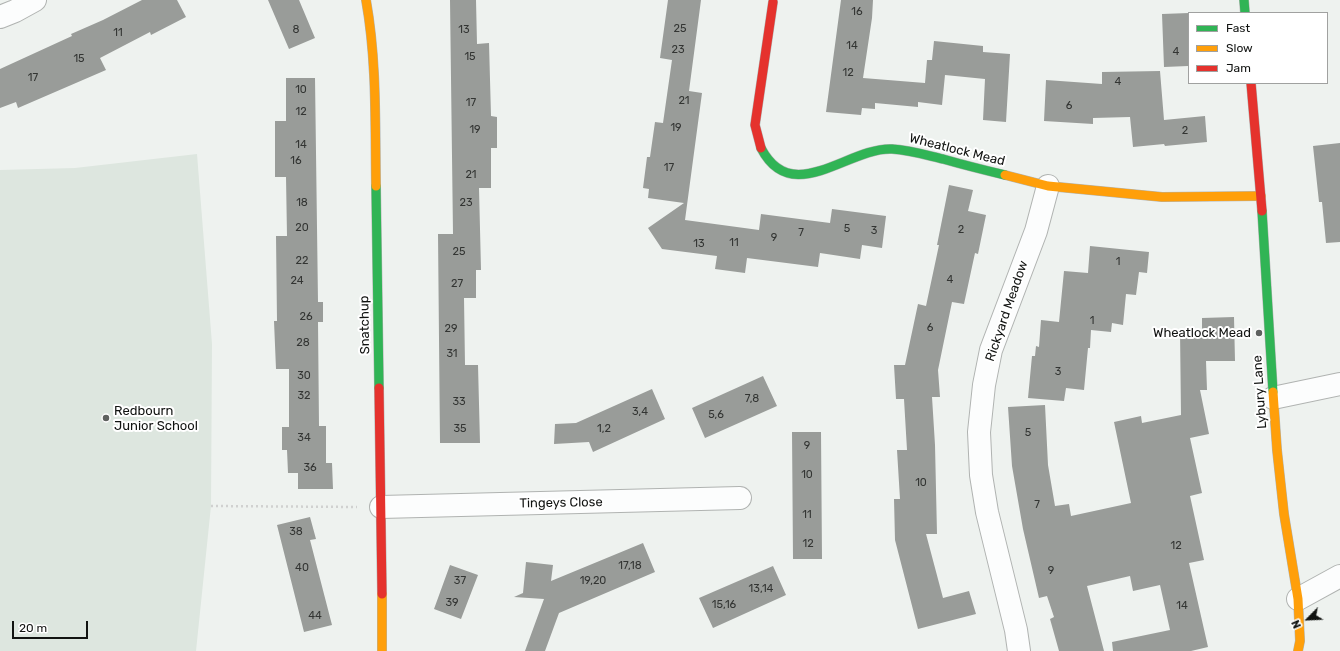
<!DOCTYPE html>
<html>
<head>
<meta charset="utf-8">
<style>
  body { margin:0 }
  #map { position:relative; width:1340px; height:651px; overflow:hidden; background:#eef2ef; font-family:Rubik,sans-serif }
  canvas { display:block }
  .legend { position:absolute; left:1188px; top:12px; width:140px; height:72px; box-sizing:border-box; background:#fff; border:1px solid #a0a1a0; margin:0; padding:5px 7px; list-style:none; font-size:12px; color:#111311 }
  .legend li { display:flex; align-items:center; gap:8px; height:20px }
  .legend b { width:20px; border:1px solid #a0a1a0 }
  .north { position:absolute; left:1288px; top:599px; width:40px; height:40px; -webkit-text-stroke:3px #fff; paint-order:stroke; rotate:246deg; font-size:11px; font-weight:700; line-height:16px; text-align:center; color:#111311 }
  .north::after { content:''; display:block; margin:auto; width:14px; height:18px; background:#111311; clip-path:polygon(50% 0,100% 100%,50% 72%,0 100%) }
  .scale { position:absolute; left:12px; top:621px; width:76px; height:18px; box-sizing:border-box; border:2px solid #111311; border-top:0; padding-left:5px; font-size:12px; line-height:14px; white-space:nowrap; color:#111311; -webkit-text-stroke:3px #fff; paint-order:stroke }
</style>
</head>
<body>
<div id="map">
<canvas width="1340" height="651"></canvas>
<ul class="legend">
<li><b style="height:5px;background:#30b455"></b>Fast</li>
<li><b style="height:5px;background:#ff9f0a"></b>Slow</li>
<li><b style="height:5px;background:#e5322d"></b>Jam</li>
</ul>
<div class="north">N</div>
<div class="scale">20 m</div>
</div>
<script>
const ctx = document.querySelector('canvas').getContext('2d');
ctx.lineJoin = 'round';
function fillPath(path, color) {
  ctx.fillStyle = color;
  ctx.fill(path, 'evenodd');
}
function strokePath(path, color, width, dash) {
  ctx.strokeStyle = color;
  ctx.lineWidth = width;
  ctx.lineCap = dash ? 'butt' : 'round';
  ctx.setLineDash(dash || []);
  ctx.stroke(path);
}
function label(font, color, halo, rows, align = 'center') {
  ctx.font = font + ' Rubik,sans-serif';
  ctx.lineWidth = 4;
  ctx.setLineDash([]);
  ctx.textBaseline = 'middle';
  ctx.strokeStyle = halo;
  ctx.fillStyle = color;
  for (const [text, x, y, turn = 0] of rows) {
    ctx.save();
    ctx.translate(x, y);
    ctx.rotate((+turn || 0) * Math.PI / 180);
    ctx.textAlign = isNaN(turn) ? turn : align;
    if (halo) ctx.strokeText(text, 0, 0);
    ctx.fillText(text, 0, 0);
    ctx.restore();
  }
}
const built = new Path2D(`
  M 197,154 L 212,344 L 211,506 L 196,651 L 0,651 L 0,170 L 75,168 Z`);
const building = new Path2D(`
  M 142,0 L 177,0 L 186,17 L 151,35 L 150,32 L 100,58 L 106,70 L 18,108 L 16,102 L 0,108 L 0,69 L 72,36 L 71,34 L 103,20 Z
  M 268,0 L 299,0 L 315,38 L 289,49 Z
  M 450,0 L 476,0 L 477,44 L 489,43 L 491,116 L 497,117 L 497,148 L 491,148 L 491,188 L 479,188 L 481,270 L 476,270 L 476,298 L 464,298 L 465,365 L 478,365 L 480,443 L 440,443 L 438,234 L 453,234 Z
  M 668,0 L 701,0 L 689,91 L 702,93 L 685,220 L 759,230 L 761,214 L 830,223 L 832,209 L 886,216 L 882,248 L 862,245 L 860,259 L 820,253 L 818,267 L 747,258 L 745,273 L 715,269 L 717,256 L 662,249 L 648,228 L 684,203 L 648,198 L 649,189 L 643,188 L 647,157 L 650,157 L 655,122 L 663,123 L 672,60 L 660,58 Z
  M 841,0 L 873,0 L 872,18 L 863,78 L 925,83 L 927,60 L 932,60 L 934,41 L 983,46 L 983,52 L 1010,54 L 1006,122 L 983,120 L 985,79 L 945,75 L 942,105 L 918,102 L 918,107 L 875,103 L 875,109 L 862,108 L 861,115 L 826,112 Z
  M 1189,13 L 1189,39 L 1188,39 L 1188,66 L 1164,67 L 1162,14 Z
  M 1160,71 L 1164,120 L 1205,116 L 1207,142 L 1165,146 L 1164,144 L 1133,147 L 1130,117 L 1093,118 L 1093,124 L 1044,121 L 1046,80 L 1102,84 L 1102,72 Z
  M 286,78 L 315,78 L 318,302 L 323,302 L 323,322 L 318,322 L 319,426 L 326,426 L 326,463 L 332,463 L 333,489 L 298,489 L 298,473 L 288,473 L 287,450 L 282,450 L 282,427 L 289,427 L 289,369 L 276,369 L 274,321 L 277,321 L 276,236 L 287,236 L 286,177 L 275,177 L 275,121 L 286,121 Z
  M 1340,143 L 1340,242 L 1326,243 L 1322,202 L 1319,202 L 1313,146 Z
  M 949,185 L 973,190 L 968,211 L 986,215 L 978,254 L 975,253 L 964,304 L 952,302 L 938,370 L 940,397 L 932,397 L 935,445 L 937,534 L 926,534 L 943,598 L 969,591 L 976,614 L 918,629 L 895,540 L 894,499 L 900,499 L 897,450 L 907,450 L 904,399 L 896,399 L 894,365 L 905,365 L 918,304 L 926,306 L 939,245 L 937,245 Z
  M 1090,246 L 1149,252 L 1147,273 L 1139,272 L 1136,295 L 1126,294 L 1123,325 L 1112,323 L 1111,332 L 1091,330 L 1090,348 L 1088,348 L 1084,390 L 1066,388 L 1064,401 L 1028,398 L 1032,356 L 1035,356 L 1036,346 L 1039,347 L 1041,320 L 1059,322 L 1064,271 L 1088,273 Z
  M 1234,317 L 1235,361 L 1206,361 L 1207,390 L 1200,390 L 1209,434 L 1190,438 L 1202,493 L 1190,496 L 1204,560 L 1189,563 L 1208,647 L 1191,651 L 1113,651 L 1112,642 L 1170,630 L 1160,585 L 1133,591 L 1130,576 L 1087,586 L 1104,651 L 1059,651 L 1050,619 L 1054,617 L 1047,596 L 1039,598 L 1023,529 L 1012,466 L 1008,407 L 1045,405 L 1048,465 L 1055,506 L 1069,504 L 1071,516 L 1131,503 L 1114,422 L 1141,416 L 1142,423 L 1181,415 L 1180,330 L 1202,330 L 1202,318 Z
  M 763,376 L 777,406 L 705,438 L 692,408 Z
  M 652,389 L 665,419 L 593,452 L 589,442 L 554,444 L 555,424 L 576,423 Z
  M 792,432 L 821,432 L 822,559 L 793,559 Z
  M 310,517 L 316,539 L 310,540 L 332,625 L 304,632 L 277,525 Z
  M 643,543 L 655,572 L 559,613 L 545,651 L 525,651 L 544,599 L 514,597 L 523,593 L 526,562 L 553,565 L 551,581 Z
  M 450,565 L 478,575 L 461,619 L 434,609 Z
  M 773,566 L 786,595 L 713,628 L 699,598 Z`);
const path = new Path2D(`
  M 211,506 L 357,507`);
const street = new Path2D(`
  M 0,17 L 15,11 L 35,0
  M 1273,398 L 1340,384
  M 381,507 L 740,498
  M 1298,599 L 1340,576
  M 1019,651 L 1016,630 L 987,512 L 981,475 L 979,432 L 984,385 L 991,350 L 1036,231 L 1048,186`);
const fast = new Path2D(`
  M 1244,0 L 1245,13
  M 761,148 C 792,208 848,147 892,149 C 910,150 926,155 943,159 C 964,165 984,170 1005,175
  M 376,186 L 379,388
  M 1262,211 L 1273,392`);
const slow = new Path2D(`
  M 366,0 C 377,61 375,124 376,186
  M 1005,175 L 1048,186 L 1162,197 L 1261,196
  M 1273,392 L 1277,450 L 1284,514 L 1298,599 L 1300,641 L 1298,651
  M 382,594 L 382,651`);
const jam = new Path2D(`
  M 1251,83 L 1262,211
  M 761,148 L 755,125 L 773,2
  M 379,388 L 382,594`);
const markers = [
  [1259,333,4,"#5e615f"],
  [106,418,4,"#5e615f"]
];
const numberNames = [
  ["16",857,12],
  ["25",680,29],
  ["8",296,30],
  ["13",464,30],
  ["11",118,33],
  ["14",852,46],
  ["23",678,50],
  ["4",1176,52],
  ["15",470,57],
  ["15",79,59],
  ["12",848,73],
  ["17",33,78],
  ["4",1118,82],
  ["10",301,90],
  ["21",684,101],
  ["17",471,103],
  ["6",1069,106],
  ["12",301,112],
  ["19",676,128],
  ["19",475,130],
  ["2",1185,131],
  ["14",301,145],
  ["16",296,161],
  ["17",669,168],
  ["21",471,175],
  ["18",302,203],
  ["23",466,203],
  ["20",302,228],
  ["5",847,229],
  ["2",961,230],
  ["3",874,231],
  ["7",801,233],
  ["9",774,238],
  ["11",734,243],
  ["13",699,244],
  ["25",459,252],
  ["22",302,261],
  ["1",1118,262],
  ["4",950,280],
  ["24",297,281],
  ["27",457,284],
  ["26",306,317],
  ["1",1092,321],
  ["6",930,328],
  ["29",451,329],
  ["28",303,343],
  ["31",452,354],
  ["3",1058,372],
  ["30",304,376],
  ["32",304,396],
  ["7,8",752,399],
  ["33",459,402],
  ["3,4",640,412],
  ["5,6",716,415],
  ["35",460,429],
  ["1,2",604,429],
  ["5",1028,433],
  ["34",304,438],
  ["9",807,446],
  ["36",310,468],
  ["10",807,475],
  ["10",921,483],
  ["7",1037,505],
  ["11",807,515],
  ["38",296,532],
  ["12",808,544],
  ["12",1176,546],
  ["17,18",630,566],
  ["40",302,568],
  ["9",1051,571],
  ["37",460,581],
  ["19,20",593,581],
  ["13,14",761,589],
  ["39",452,603],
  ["15,16",724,605],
  ["14",1182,606],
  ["44",315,616]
];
const streetNames = [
  ["Wheatlock Mead",957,150,14],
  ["Rickyard Meadow",1007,311,-71],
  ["Snatchup",365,325,-91],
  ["Lybury Lane",1260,392,-94],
  ["Tingeys Close",561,503,-1]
];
const poiNames = [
  ["Wheatlock Mead",1251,333],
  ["Redbourn",114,411,"left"],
  ["Junior School",114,426,"left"]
];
fillPath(built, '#dde6df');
fillPath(building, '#999c99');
strokePath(street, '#b0b3b1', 24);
strokePath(fast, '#b0b3b1', 10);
strokePath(slow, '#b0b3b1', 10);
strokePath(jam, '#b0b3b1', 10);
strokePath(path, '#d0d1d0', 2.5, [2, 3]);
strokePath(street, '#fcfdfd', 22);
strokePath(fast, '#30b455', 9);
strokePath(slow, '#ff9f0a', 9);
strokePath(jam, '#e5322d', 9);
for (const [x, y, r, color] of markers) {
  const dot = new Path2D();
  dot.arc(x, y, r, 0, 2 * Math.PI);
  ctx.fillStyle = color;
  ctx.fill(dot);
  strokePath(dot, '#fff', 1.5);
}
label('11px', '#333533', null, numberNames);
label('13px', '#111311', '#fff', streetNames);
label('13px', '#111311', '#fff', poiNames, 'right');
</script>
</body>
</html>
